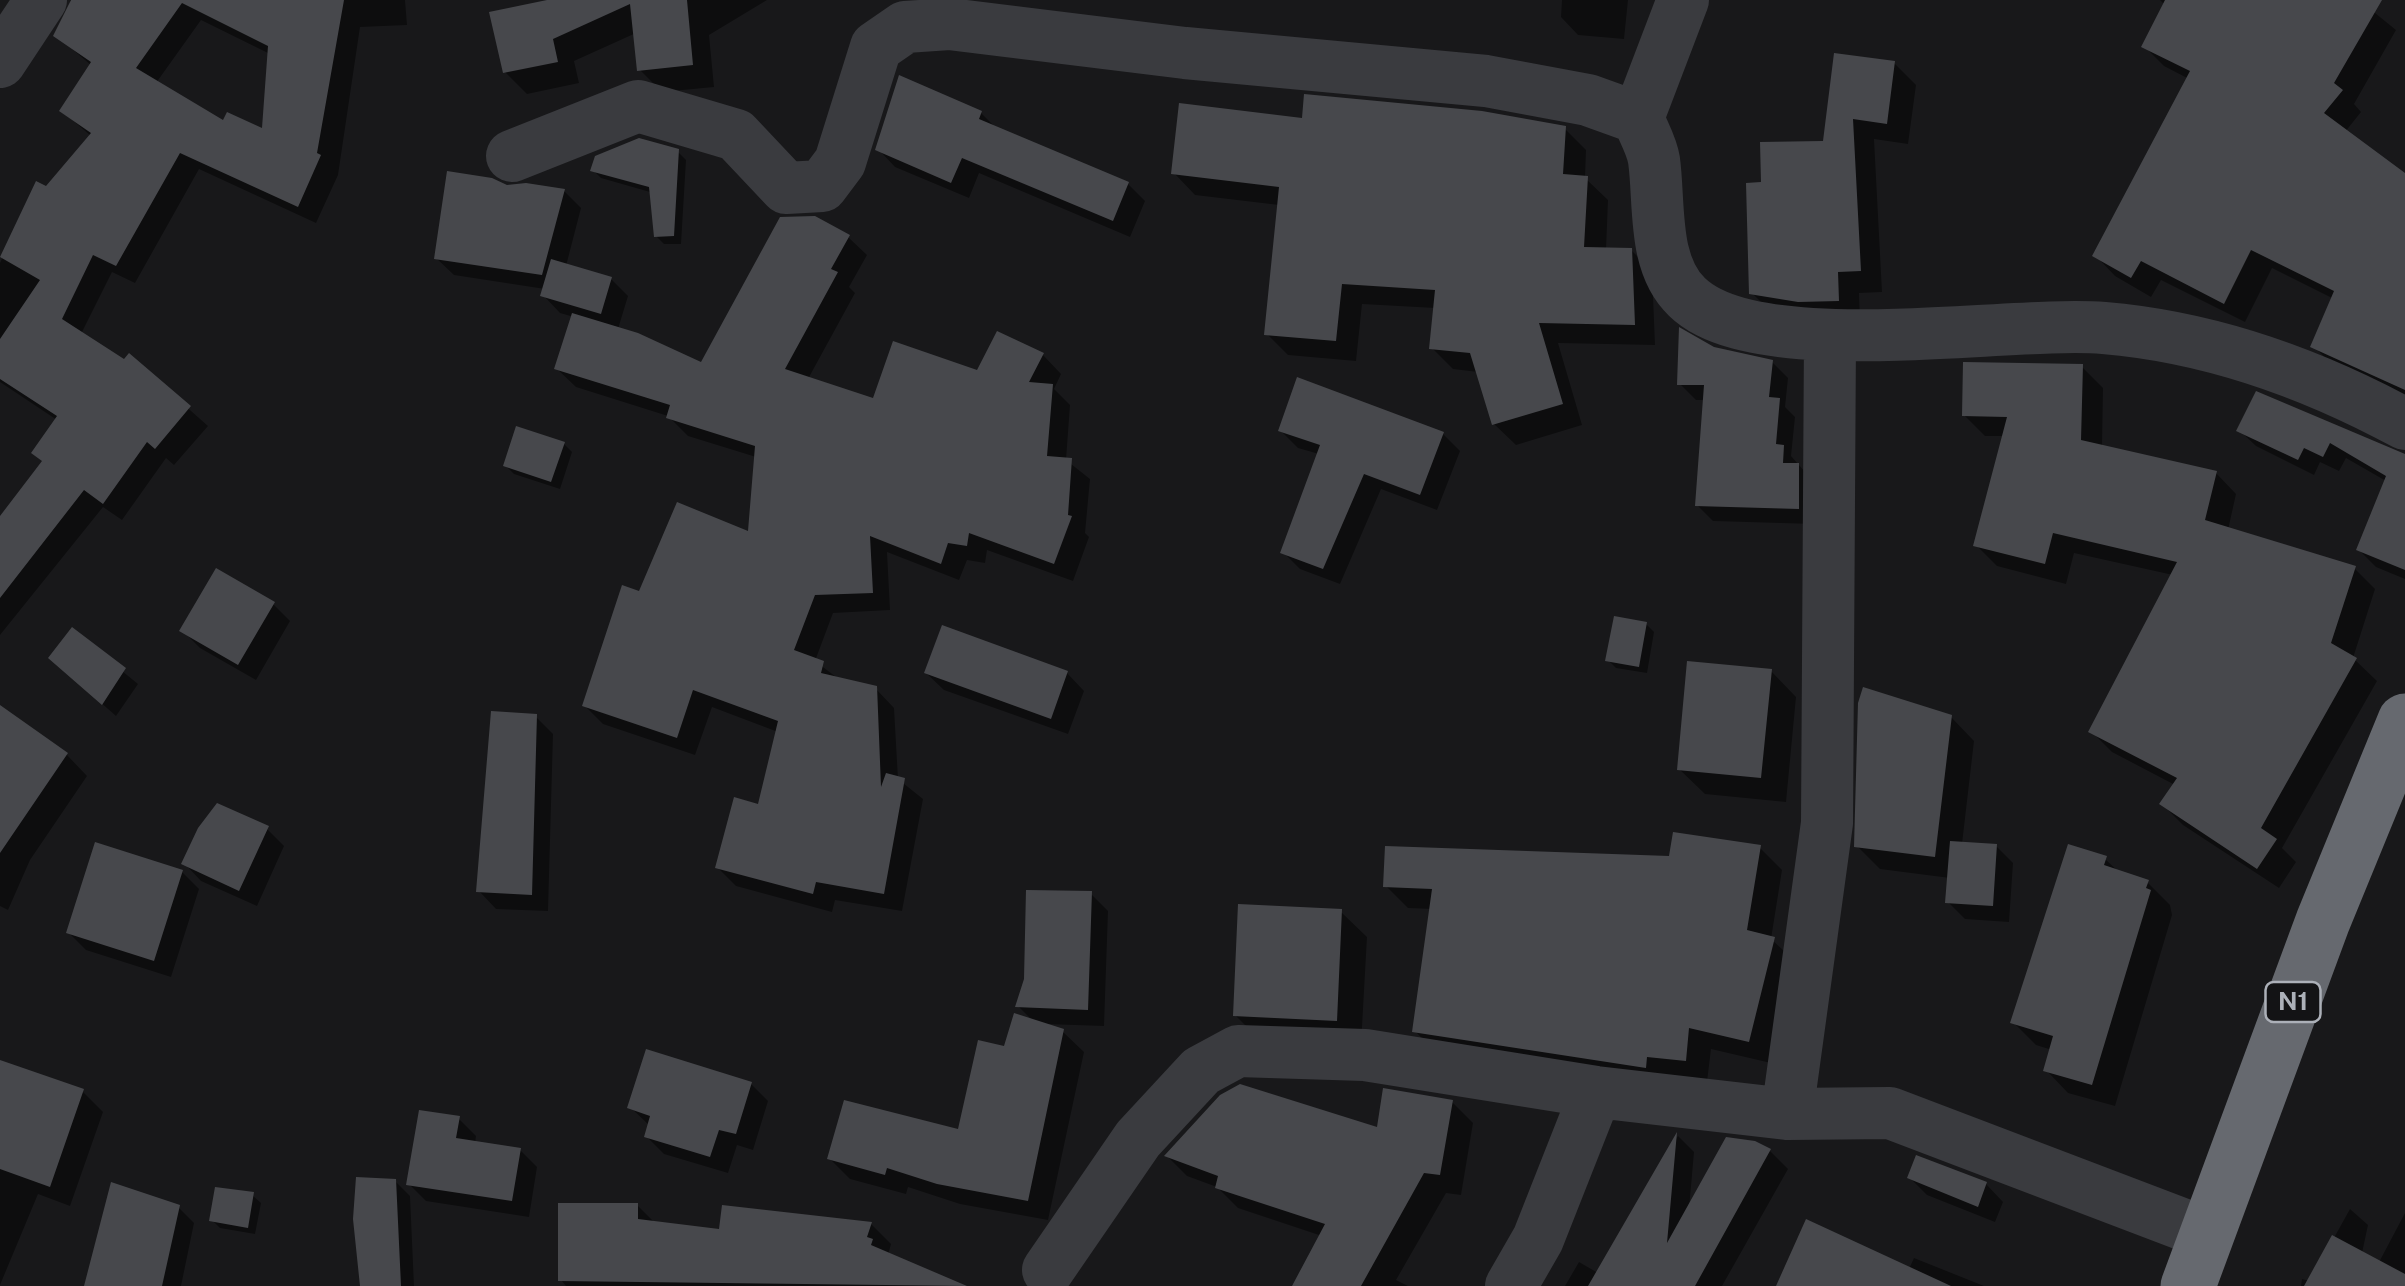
<!DOCTYPE html>
<html>
<head>
<meta charset="utf-8">
<style>
  body { margin:0 }
  canvas { display:block; background:#18181a }
</style>
</head>
<body>
<canvas width="2405" height="1286"></canvas>
<script>
const ctx = document.querySelector('canvas').getContext('2d');
ctx.lineJoin = 'round';
function fillPath(path, color) {
  ctx.fillStyle = color;
  ctx.fill(path, 'evenodd');
}
function strokePath(path, color, width, dash) {
  ctx.strokeStyle = color;
  ctx.lineWidth = width;
  ctx.lineCap = dash ? 'butt' : 'round';
  ctx.setLineDash(dash || []);
  ctx.stroke(path);
}
function label(font, color, halo, rows, align = 'center') {
  ctx.font = font + ' "Public Sans",sans-serif';
  ctx.lineWidth = 8;
  ctx.setLineDash([]);
  ctx.textBaseline = 'middle';
  ctx.strokeStyle = halo;
  ctx.fillStyle = color;
  for (const [text, x, y, turn = 0] of rows) {
    ctx.save();
    ctx.translate(x, y);
    ctx.rotate((+turn || 0) * Math.PI / 180);
    ctx.textAlign = isNaN(turn) ? turn : align;
    if (halo) ctx.strokeText(text, 0, 0);
    ctx.fillText(text, 0, 0);
    ctx.restore();
  }
}
const shadow = new Path2D(`
  M 70,0 L 405,0 L 407,25 L 360,27 L 338,175 L 316,223 L 199,169 L 135,283 L 112,272 L 81,334 L 124,363 L 129,356 L 208,426 L 174,465 L 166,458 L 122,520 L 103,507 L 0,635 L 0,520 L 44,463 L 57,420 L 0,382 L 0,263 L 37,184 L 47,189 L 91,136 L 62,111 L 92,66 L 56,35 L 69,17 ZM 201,20 L 270,54 L 265,132 L 224,124 L 156,83 Z
  M 559,0 L 767,0 L 709,35 L 714,87 L 662,92 L 639,69 L 636,33 L 574,61 L 579,83 L 527,94 L 505,72 Z
  M 1562,0 L 1628,0 L 1624,39 L 1578,35 L 1561,17 Z
  M 2160,0 L 2359,0 L 2396,30 L 2354,104 L 2361,112 L 2345,132 L 2405,176 L 2405,400 L 2334,366 L 2313,346 L 2334,299 L 2272,268 L 2245,322 L 2161,280 L 2151,297 L 2115,276 L 2095,255 L 2189,79 L 2164,66 L 2144,46 L 2165,5 Z
  M 1894,63 L 1916,85 L 1908,144 L 1874,139 L 1882,292 L 1859,293 L 1860,322 L 1774,315 L 1752,293 L 1764,184 L 1825,143 Z
  M 981,113 L 997,129 L 1128,184 L 1145,201 L 1130,237 L 979,173 L 969,198 L 895,167 L 878,149 Z
  M 1304,121 L 1565,129 L 1586,150 L 1585,178 L 1608,200 L 1606,250 L 1631,250 L 1652,271 L 1655,345 L 1558,343 L 1582,425 L 1516,445 L 1494,424 L 1478,372 L 1453,369 L 1432,348 L 1435,308 L 1362,304 L 1356,361 L 1288,355 L 1267,334 L 1279,205 L 1195,195 L 1174,173 Z
  M 678,152 L 686,160 L 681,244 L 664,244 L 656,236 L 650,192 L 601,178 L 593,170 Z
  M 506,188 L 564,191 L 581,208 L 566,266 L 611,279 L 628,296 L 618,329 L 702,365 L 848,237 L 867,255 L 849,287 L 855,293 L 808,379 L 875,401 L 1043,355 L 1061,374 L 1054,389 L 1070,405 L 1066,460 L 1090,479 L 1085,533 L 1089,537 L 1073,581 L 987,550 L 985,563 L 967,560 L 959,580 L 887,552 L 890,610 L 833,613 L 815,661 L 840,680 L 876,689 L 894,708 L 898,779 L 923,799 L 902,911 L 835,900 L 832,912 L 736,886 L 718,868 L 759,807 L 778,732 L 712,707 L 695,755 L 603,724 L 584,705 L 640,594 L 750,535 L 756,457 L 688,436 L 668,416 L 576,387 L 557,369 L 574,317 L 560,313 L 543,295 L 545,289 L 454,275 L 436,258 Z
  M 1713,349 L 1772,362 L 1788,378 L 1785,407 L 1795,417 L 1791,456 L 1814,482 L 1814,524 L 1713,521 L 1697,505 L 1706,400 L 1696,400 L 1680,384 Z
  M 2082,367 L 2103,388 L 2102,447 L 2216,473 L 2236,494 L 2228,530 L 2354,568 L 2375,589 L 2353,658 L 2377,681 L 2282,848 L 2296,862 L 2279,888 L 2183,825 L 2162,804 L 2175,785 L 2112,752 L 2091,731 L 2173,575 L 2074,553 L 2066,584 L 1997,566 L 1976,545 L 2004,436 L 1985,436 L 1964,415 Z
  M 2257,394 L 2405,455 L 2405,579 L 2376,567 L 2359,550 L 2386,481 L 2346,458 L 2339,471 L 2320,462 L 2314,475 L 2256,446 L 2239,430 Z
  M 1281,431 L 1443,434 L 1460,451 L 1437,510 L 1381,489 L 1340,584 L 1300,569 L 1283,552 L 1319,454 L 1298,448 Z
  M 564,444 L 572,452 L 560,489 L 514,474 L 506,466 Z
  M 273,604 L 290,621 L 256,680 L 200,648 L 182,630 Z
  M 1646,624 L 1654,632 L 1647,673 L 1616,668 L 1608,660 Z
  M 73,631 L 138,684 L 116,716 L 65,671 Z
  M 1771,671 L 1796,697 L 1786,802 L 1705,794 L 1679,769 Z
  M 926,673 L 1067,673 L 1084,691 L 1068,734 L 944,690 Z
  M 0,708 L 67,755 L 87,776 L 30,860 L 8,910 L 0,906 Z
  M 536,717 L 553,734 L 548,911 L 496,909 L 479,891 Z
  M 1951,717 L 1974,741 L 1962,844 L 1996,846 L 2013,863 L 2009,922 L 1965,919 L 1948,902 L 1950,878 L 1880,869 L 1857,846 Z
  M 267,829 L 284,846 L 257,906 L 201,881 L 184,863 Z
  M 1760,848 L 1782,870 L 1771,939 L 1796,962 L 1771,1063 L 1711,1049 L 1707,1082 L 1437,1054 L 1415,1031 L 1432,909 L 1408,908 L 1386,886 Z
  M 2105,859 L 2120,873 L 2147,882 L 2170,905 L 2172,915 L 2115,1106 L 2068,1093 L 2046,1070 L 2052,1050 L 2036,1045 L 2013,1022 Z
  M 182,872 L 199,889 L 171,977 L 86,950 L 69,933 Z
  M 1091,894 L 1108,911 L 1104,1026 L 1045,1024 L 1062,1031 L 1084,1052 L 1048,1220 L 960,1204 L 908,1187 L 906,1194 L 850,1179 L 829,1158 L 960,1132 L 1006,1049 L 1034,1022 L 1018,1006 Z
  M 1341,912 L 1367,937 L 1361,1045 L 1261,1041 L 1235,1015 Z
  M 0,1062 L 83,1092 L 103,1112 L 70,1206 L 38,1194 L 0,1285 Z
  M 751,1084 L 768,1101 L 753,1150 L 737,1145 L 728,1173 L 664,1154 L 647,1137 L 650,1126 L 630,1107 Z
  M 1452,1102 L 1473,1123 L 1461,1195 L 1446,1193 L 1396,1280 L 1408,1286 L 1295,1286 L 1322,1236 L 1238,1208 L 1217,1187 L 1187,1176 L 1167,1156 L 1379,1131 Z
  M 459,1119 L 476,1136 L 475,1143 L 520,1150 L 537,1167 L 529,1217 L 426,1201 L 409,1184 Z
  M 1678,1136 L 1694,1152 L 1689,1209 L 1770,1151 L 1788,1169 L 1722,1286 L 1565,1286 L 1579,1262 L 1598,1273 Z
  M 1910,1178 L 1986,1184 L 2003,1202 L 1995,1222 L 1927,1195 Z
  M 395,1181 L 410,1196 L 414,1286 L 363,1286 Z
  M 252,1195 L 261,1203 L 255,1234 L 220,1228 L 212,1220 Z
  M 637,1205 L 655,1223 L 722,1232 L 871,1224 L 891,1244 L 888,1255 L 959,1286 L 566,1286 L 561,1280 Z
  M 178,1207 L 194,1223 L 181,1286 L 86,1286 Z
  M 2350,1209 L 2368,1225 L 2355,1286 L 2301,1286 L 2302,1279 L 2310,1281 Z
  M 2405,1213 L 2405,1286 L 2371,1286 L 2368,1283 Z
  M 1914,1258 L 1984,1286 L 1779,1286 L 1909,1269 Z`);
const building = new Path2D(`
  M 71,0 L 344,0 L 317,153 L 321,155 L 298,207 L 180,153 L 116,266 L 93,255 L 62,319 L 124,359 L 129,353 L 191,406 L 155,449 L 147,442 L 103,504 L 84,490 L 0,598 L 0,516 L 42,461 L 31,453 L 57,416 L 0,379 L 0,339 L 40,280 L 0,257 L 36,181 L 46,186 L 91,133 L 59,111 L 91,62 L 53,36 ZM 182,3 L 268,46 L 262,128 L 227,112 L 223,120 L 136,68 Z
  M 547,0 L 687,0 L 693,65 L 637,71 L 630,4 L 553,39 L 558,62 L 503,73 L 489,12 Z
  M 2165,0 L 2382,0 L 2334,83 L 2343,90 L 2324,113 L 2405,173 L 2405,390 L 2310,347 L 2334,291 L 2251,250 L 2224,304 L 2141,261 L 2131,278 L 2092,256 L 2190,71 L 2141,47 Z
  M 1834,53 L 1895,61 L 1887,124 L 1853,119 L 1861,271 L 1838,272 L 1839,301 L 1798,302 L 1749,294 L 1746,183 L 1761,182 L 1760,142 L 1823,141 Z
  M 899,75 L 982,111 L 979,119 L 1129,182 L 1113,221 L 962,158 L 951,183 L 875,150 Z
  M 1304,94 L 1482,111 L 1566,126 L 1563,174 L 1588,176 L 1584,247 L 1632,248 L 1635,325 L 1539,323 L 1563,404 L 1492,425 L 1470,353 L 1429,349 L 1435,290 L 1342,284 L 1336,341 L 1264,335 L 1279,187 L 1171,174 L 1179,103 L 1302,118 Z
  M 639,138 L 679,149 L 674,236 L 654,237 L 649,187 L 590,171 L 595,156 Z
  M 447,171 L 492,178 L 507,185 L 526,183 L 565,189 L 542,275 L 434,259 Z
  M 815,216 L 850,235 L 831,269 L 838,272 L 785,369 L 873,398 L 893,341 L 977,370 L 997,331 L 1044,353 L 1029,382 L 1053,384 L 1047,456 L 1072,458 L 1068,515 L 1072,516 L 1054,564 L 969,533 L 967,546 L 948,543 L 941,564 L 870,536 L 873,593 L 815,595 L 794,650 L 824,661 L 821,673 L 877,686 L 881,787 L 886,773 L 905,778 L 884,894 L 816,882 L 813,894 L 715,868 L 734,797 L 758,804 L 778,721 L 693,690 L 677,738 L 582,706 L 622,585 L 639,591 L 677,502 L 748,531 L 755,446 L 666,418 L 670,405 L 554,369 L 572,313 L 638,333 L 701,362 L 780,217 Z
  M 551,259 L 612,277 L 601,314 L 540,296 Z
  M 1679,327 L 1714,347 L 1773,360 L 1769,397 L 1780,398 L 1776,444 L 1784,445 L 1783,463 L 1799,463 L 1799,509 L 1695,506 L 1704,385 L 1677,385 Z
  M 1963,362 L 2083,364 L 2081,440 L 2217,471 L 2205,520 L 2356,566 L 2331,643 L 2357,658 L 2261,828 L 2277,839 L 2257,869 L 2159,804 L 2177,778 L 2088,732 L 2177,562 L 2053,533 L 2045,564 L 1973,546 L 2007,417 L 1962,416 Z
  M 1297,377 L 1444,432 L 1420,495 L 1364,474 L 1323,569 L 1280,553 L 1320,445 L 1278,431 Z
  M 2256,391 L 2405,454 L 2405,570 L 2356,550 L 2386,476 L 2330,443 L 2323,457 L 2304,448 L 2298,460 L 2236,431 Z
  M 516,426 L 565,442 L 551,482 L 503,466 Z
  M 216,568 L 275,602 L 238,665 L 179,631 Z
  M 1614,616 L 1647,622 L 1639,667 L 1605,661 Z
  M 942,625 L 1068,671 L 1051,719 L 924,673 Z
  M 72,627 L 126,668 L 102,705 L 48,658 Z
  M 1687,661 L 1772,669 L 1761,778 L 1677,770 Z
  M 1863,687 L 1952,715 L 1935,857 L 1854,847 L 1858,703 Z
  M 0,705 L 68,753 L 0,853 Z
  M 491,711 L 537,714 L 532,895 L 476,892 Z
  M 217,803 L 269,826 L 239,891 L 181,864 L 198,828 Z
  M 1673,832 L 1761,845 L 1747,930 L 1775,937 L 1749,1042 L 1689,1028 L 1686,1061 L 1647,1057 L 1646,1068 L 1412,1032 L 1432,889 L 1383,887 L 1385,846 L 1669,856 Z
  M 1950,841 L 1997,844 L 1993,906 L 1945,903 Z
  M 95,842 L 183,870 L 154,961 L 66,933 Z
  M 2068,844 L 2107,856 L 2104,865 L 2149,880 L 2146,888 L 2151,890 L 2092,1085 L 2043,1071 L 2053,1036 L 2010,1023 Z
  M 1026,890 L 1092,891 L 1088,1010 L 1015,1007 L 1024,979 Z
  M 1238,904 L 1342,909 L 1337,1021 L 1233,1016 Z
  M 1014,1013 L 1064,1029 L 1028,1201 L 937,1184 L 887,1168 L 885,1175 L 827,1159 L 844,1100 L 958,1129 L 978,1040 L 1004,1046 Z
  M 646,1049 L 752,1082 L 736,1134 L 719,1130 L 710,1157 L 644,1137 L 650,1116 L 627,1108 Z
  M 0,1060 L 84,1089 L 50,1187 L 0,1169 Z
  M 1240,1084 L 1377,1127 L 1383,1088 L 1453,1100 L 1440,1175 L 1424,1173 L 1361,1286 L 1292,1286 L 1325,1224 L 1215,1188 L 1218,1176 L 1164,1156 L 1220,1095 Z
  M 419,1110 L 460,1116 L 456,1138 L 521,1148 L 512,1201 L 406,1185 Z
  M 1677,1132 L 1667,1243 L 1726,1137 L 1755,1141 L 1771,1149 L 1695,1286 L 1588,1286 Z
  M 1916,1155 L 1987,1182 L 1978,1207 L 1907,1178 Z
  M 356,1177 L 396,1179 L 401,1286 L 360,1286 L 353,1219 Z
  M 111,1182 L 180,1205 L 162,1286 L 84,1286 Z
  M 215,1187 L 254,1192 L 248,1228 L 209,1221 Z
  M 558,1203 L 638,1203 L 638,1219 L 719,1229 L 722,1205 L 872,1222 L 867,1237 L 873,1239 L 871,1245 L 967,1286 L 558,1281 Z
  M 1806,1219 L 1951,1286 L 1776,1286 Z
  M 2332,1235 L 2405,1274 L 2405,1286 L 2304,1286 Z`);
const minor = new Path2D(`
  M 0,62 L 41,0
  M 1638,118 L 1683,0
  M 512,156 L 638,106 L 736,135 L 786,188 L 822,186 L 840,162 L 876,47 L 905,27 L 949,24 L 1185,53 L 1486,81 L 1588,100 L 1638,118 C 1643,131 1652,146 1654,160 C 1660,203 1652,264 1687,297 C 1757,365 2007,320 2104,328 C 2211,337 2311,373 2405,424
  M 1787,1114 L 1827,823 L 1830,336
  M 1048,1270 L 1138,1139 L 1201,1071 L 1238,1051 L 1365,1055 L 1596,1092 L 1787,1114 L 1890,1113 L 2208,1234
  M 1511,1286 L 1538,1239 L 1596,1092`);
const highway = new Path2D(`
  M 2188,1286 L 2323,921 L 2405,721`);
const shields = [
  [2293,1002,55]
];
const shieldNames = [
  ["N1",2293,1002]
];
fillPath(shadow, '#0007');
fillPath(building, '#47484c');
strokePath(minor, '#3a3b3f', 52);
strokePath(highway, '#66696f', 55);
for (const [x, y, w] of shields) {
  const box = new Path2D();
  box.roundRect(x - w / 2, y - 20, w, 40, 8);
  ctx.fillStyle = '#131315';
  ctx.fill(box);
  strokePath(box, '#acb0b8', 2.5);
}
label('bold 25px', '#acb0b8', null, shieldNames);
</script>
</body>
</html>
